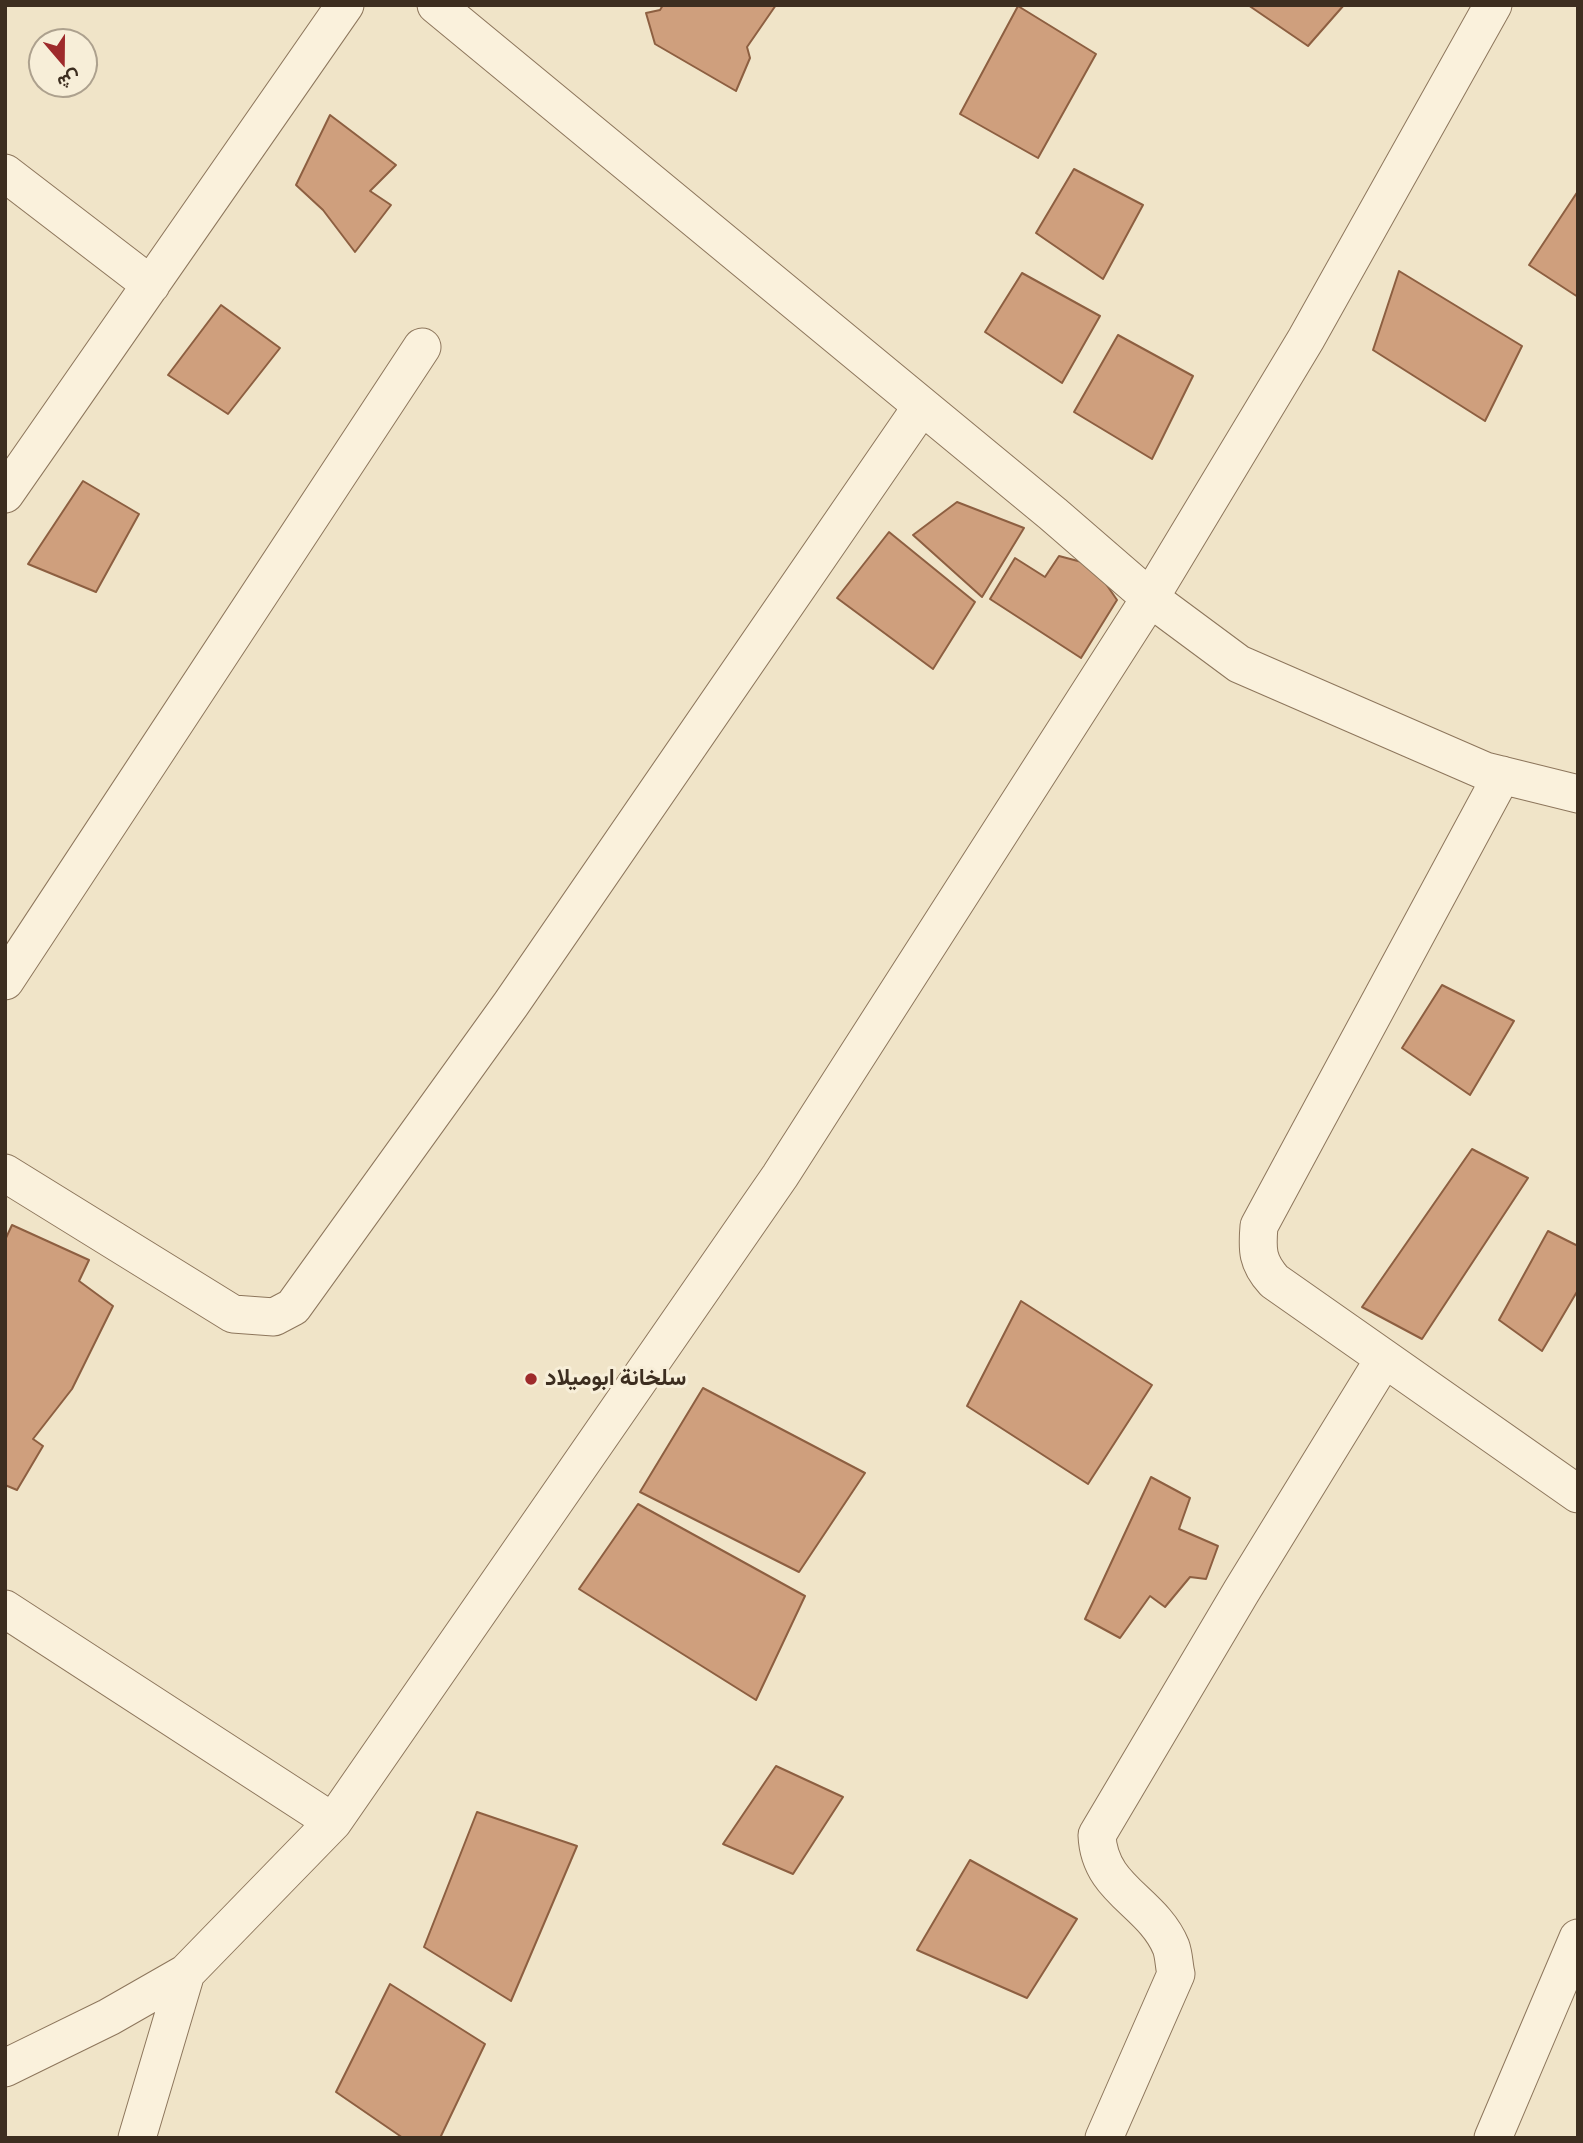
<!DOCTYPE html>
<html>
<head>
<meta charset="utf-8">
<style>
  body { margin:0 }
  #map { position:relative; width:1583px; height:2143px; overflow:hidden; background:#f0e4c8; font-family:"Source Serif 4",Vazirmatn,serif }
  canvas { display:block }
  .frame { position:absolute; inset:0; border:7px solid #3d2e20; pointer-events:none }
  .north { position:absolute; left:28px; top:28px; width:70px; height:70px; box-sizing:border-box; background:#f7eed8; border:2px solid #ada18e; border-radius:50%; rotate:160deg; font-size:19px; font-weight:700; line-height:28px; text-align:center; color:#3d2e20 }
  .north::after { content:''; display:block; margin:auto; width:24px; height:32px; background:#9e2a2b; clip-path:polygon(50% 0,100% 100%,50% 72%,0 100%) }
</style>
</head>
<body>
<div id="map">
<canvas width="1583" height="2143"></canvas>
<div class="frame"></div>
<div class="north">ش</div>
</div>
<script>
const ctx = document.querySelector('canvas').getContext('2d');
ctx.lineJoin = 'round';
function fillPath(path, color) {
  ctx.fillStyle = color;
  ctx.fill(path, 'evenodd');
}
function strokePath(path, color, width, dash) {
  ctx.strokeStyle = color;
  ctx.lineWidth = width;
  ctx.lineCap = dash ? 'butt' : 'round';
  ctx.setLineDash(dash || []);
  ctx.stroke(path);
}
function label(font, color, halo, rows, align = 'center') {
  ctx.font = font + ' "Source Serif 4",Vazirmatn,serif';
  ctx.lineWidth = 6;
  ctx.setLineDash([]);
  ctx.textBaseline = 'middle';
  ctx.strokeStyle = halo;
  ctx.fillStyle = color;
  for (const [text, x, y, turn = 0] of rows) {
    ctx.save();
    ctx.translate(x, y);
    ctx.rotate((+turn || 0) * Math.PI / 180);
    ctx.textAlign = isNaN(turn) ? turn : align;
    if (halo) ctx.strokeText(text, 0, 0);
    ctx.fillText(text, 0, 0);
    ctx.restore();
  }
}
const building = new Path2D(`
  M 663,5 L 776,5 L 747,47 L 750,58 L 736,91 L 655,44 L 646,13 L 660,10 Z
  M 1248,5 L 1344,5 L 1308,46 Z
  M 1018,6 L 1096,54 L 1038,158 L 960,114 Z
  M 330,115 L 396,165 L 370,191 L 391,205 L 355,252 L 323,210 L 296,185 Z
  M 1074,169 L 1143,205 L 1103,279 L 1036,233 Z
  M 1578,191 L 1578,297 L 1529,265 Z
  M 1399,271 L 1522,346 L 1485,421 L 1373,350 Z
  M 1022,273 L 1100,316 L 1062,383 L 985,332 Z
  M 221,305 L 280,348 L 228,414 L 168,375 Z
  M 1118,335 L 1193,376 L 1152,459 L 1074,412 Z
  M 83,481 L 139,514 L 96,592 L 28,564 Z
  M 957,502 L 1024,528 L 982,597 L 913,535 Z
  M 889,532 L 975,602 L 933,669 L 837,598 Z
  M 1059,556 L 1093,565 L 1117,600 L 1081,658 L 990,599 L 1015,558 L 1045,577 Z
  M 1442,985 L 1514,1021 L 1470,1095 L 1402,1048 Z
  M 1472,1149 L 1528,1178 L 1422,1339 L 1362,1307 Z
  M 12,1225 L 89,1260 L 79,1281 L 113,1306 L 72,1389 L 33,1439 L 43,1446 L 17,1490 L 5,1485 L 5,1240 Z
  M 1548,1231 L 1578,1246 L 1578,1290 L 1542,1351 L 1499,1320 Z
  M 1021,1301 L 1152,1385 L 1088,1484 L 967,1406 Z
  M 703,1388 L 865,1473 L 799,1572 L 640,1492 Z
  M 1151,1477 L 1190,1498 L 1179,1529 L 1218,1546 L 1206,1579 L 1190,1577 L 1165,1607 L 1150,1596 L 1120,1638 L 1085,1619 Z
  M 638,1504 L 805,1596 L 756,1700 L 579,1589 Z
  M 776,1766 L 843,1797 L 793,1874 L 723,1844 Z
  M 477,1812 L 577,1846 L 511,2001 L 424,1947 Z
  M 970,1860 L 1077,1919 L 1027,1998 L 917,1950 Z
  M 390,1984 L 485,2044 L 440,2138 L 403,2138 L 336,2092 Z`);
const minor = new Path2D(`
  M 436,5 L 1053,514 L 1150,598 L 1239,664 L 1485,771 L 1578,794
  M 5,173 L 151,285
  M 5,494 L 345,5
  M 1502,775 L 1259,1226 C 1257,1250 1257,1262 1274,1281 L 1578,1494
  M 5,981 L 422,347
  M 5,1173 L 233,1314 L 274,1317 L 293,1307 L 511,1004 L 922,406
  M 5,1609 L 333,1822
  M 5,2068 L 109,2017 L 186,1973 L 333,1822 L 780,1176 L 1150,598 L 1306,339 L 1493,5
  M 137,2138 L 186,1973
  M 1104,2138 L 1176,1974 C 1174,1966 1174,1955 1171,1947 C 1152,1901 1099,1890 1097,1835 L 1241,1592 L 1384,1359
  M 1493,2138 L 1578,1938`);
const markers = [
  [531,1379,7,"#9e2a2b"]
];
const poiNames = [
  ["سلخانة ابوميلاد",545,1379]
];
fillPath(building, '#cf9f7d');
strokePath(building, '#8d5f41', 2);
strokePath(minor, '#8d765c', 39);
strokePath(minor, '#faf1dc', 37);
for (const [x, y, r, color] of markers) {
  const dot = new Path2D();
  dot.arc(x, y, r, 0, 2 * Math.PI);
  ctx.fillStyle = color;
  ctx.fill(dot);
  strokePath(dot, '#f7eed8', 2.5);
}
label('bold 23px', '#3d2e20', '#f7eed8', poiNames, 'left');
</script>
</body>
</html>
